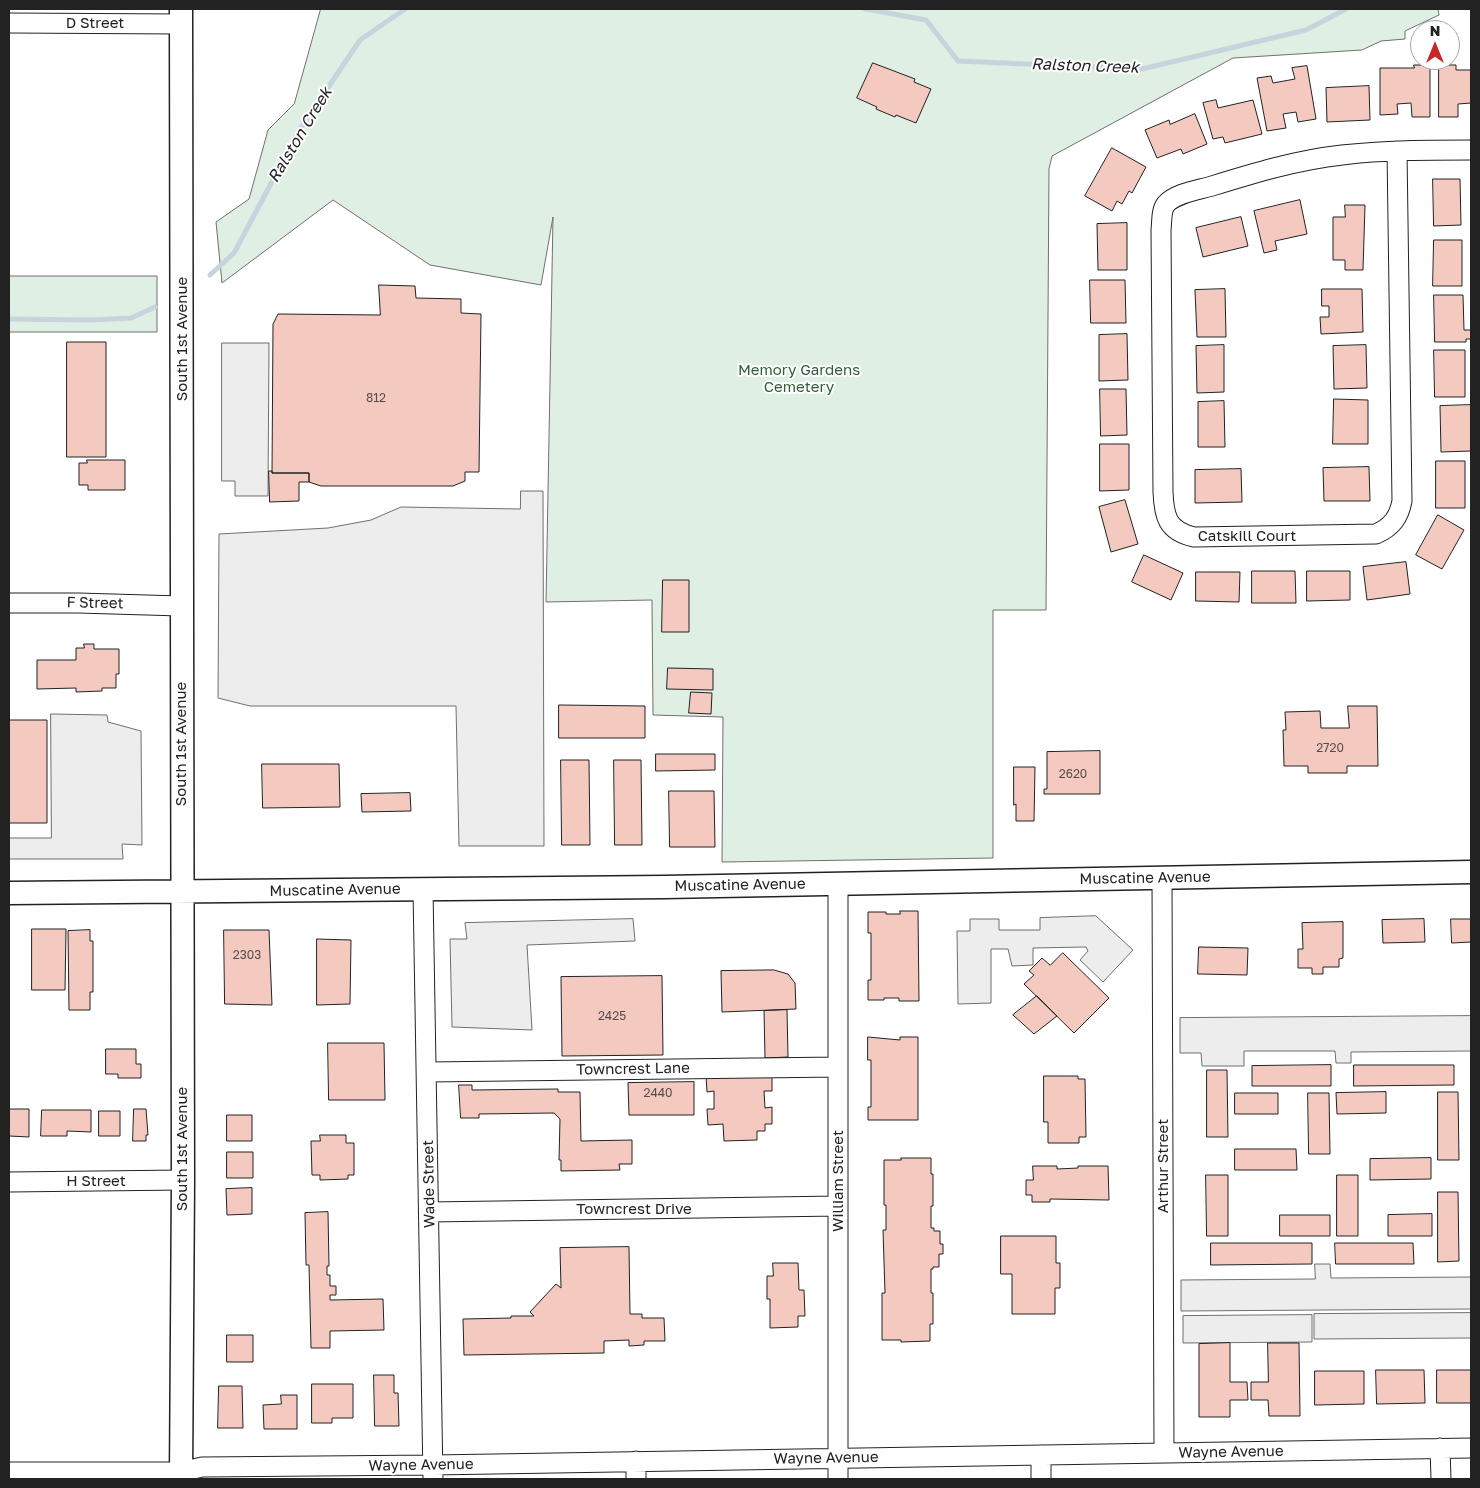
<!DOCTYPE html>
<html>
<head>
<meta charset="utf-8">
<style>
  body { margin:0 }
  #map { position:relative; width:1480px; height:1488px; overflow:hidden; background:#fff; font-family:"Golos Text",sans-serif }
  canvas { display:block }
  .frame { position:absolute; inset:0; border:10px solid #222; pointer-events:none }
  .north { position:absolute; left:1410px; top:20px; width:50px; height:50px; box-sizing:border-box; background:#fff; border:1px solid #a7a7a7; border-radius:50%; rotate:0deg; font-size:14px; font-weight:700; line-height:20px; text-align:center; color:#222 }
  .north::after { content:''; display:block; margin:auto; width:18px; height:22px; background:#c62828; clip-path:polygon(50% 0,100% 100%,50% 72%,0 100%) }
</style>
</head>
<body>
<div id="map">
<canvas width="1480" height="1488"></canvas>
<div class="frame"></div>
<div class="north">N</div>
</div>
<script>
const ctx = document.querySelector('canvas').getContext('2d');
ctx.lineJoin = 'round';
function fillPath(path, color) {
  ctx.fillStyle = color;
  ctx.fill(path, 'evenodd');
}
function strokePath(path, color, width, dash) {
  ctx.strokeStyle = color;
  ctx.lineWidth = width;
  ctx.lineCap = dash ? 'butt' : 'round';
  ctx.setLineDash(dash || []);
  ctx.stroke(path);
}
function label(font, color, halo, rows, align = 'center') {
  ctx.font = font + ' "Golos Text",sans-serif';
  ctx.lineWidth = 4;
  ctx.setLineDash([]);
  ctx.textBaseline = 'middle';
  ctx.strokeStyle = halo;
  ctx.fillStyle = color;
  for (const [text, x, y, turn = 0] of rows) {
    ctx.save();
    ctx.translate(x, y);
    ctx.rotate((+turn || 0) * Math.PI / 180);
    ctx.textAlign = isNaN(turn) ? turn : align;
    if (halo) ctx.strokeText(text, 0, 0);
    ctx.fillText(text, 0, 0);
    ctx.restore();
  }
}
const green = new Path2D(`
  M 321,9 L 1438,9 L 1439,15 L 1405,31 L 1405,39 L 1381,41 L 1362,50 L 1233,58 L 1052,156 L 1049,169 L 1046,610 L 993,610 L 993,858 L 722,862 L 723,717 L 653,715 L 652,600 L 546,602 L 553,217 L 541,285 L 430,265 L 333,200 L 222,283 L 216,222 L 249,199 L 268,130 L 294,104 Z
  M 9,276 L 157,276 L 157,332 L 9,332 Z`);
const parking = new Path2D(`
  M 222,343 L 269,343 L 268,496 L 235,496 L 235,481 L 222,481 Z
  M 521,491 L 543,491 L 544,846 L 459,846 L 456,706 L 250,706 L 218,698 L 219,534 L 328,528 L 371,520 L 401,507 L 520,509 Z
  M 51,714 L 107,715 L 108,722 L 141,731 L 142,845 L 122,844 L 123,859 L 9,859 L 9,838 L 51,838 Z
  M 1096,916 L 1133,950 L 1103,982 L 1080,960 L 1088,951 L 1086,947 L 1033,948 L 1033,965 L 1012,966 L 1008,949 L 991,949 L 991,1003 L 958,1004 L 957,931 L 970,931 L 970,919 L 999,919 L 999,930 L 1040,930 L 1040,918 Z
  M 633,919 L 635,941 L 527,945 L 532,1030 L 452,1027 L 450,939 L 467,939 L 465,923 Z
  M 1471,1016 L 1471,1051 L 1351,1052 L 1351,1063 L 1336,1063 L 1335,1051 L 1244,1051 L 1244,1066 L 1202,1066 L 1201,1053 L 1180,1053 L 1180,1018 Z
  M 1315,1264 L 1330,1264 L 1331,1278 L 1471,1277 L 1471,1309 L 1181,1311 L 1181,1280 L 1315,1279 Z
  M 1471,1313 L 1471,1338 L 1314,1339 L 1314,1314 Z
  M 1312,1315 L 1312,1342 L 1183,1343 L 1183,1316 Z`);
const stream = new Path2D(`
  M 865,9 L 926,20 L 958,61 L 1142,69 L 1306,30 L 1346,9
  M 210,275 L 234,253 L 299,131 L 360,40 L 405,9
  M 9,319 L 90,320 L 131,318 L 155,307`);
const building = new Path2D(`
  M 873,63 L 915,79 L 914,82 L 931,89 L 916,123 L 896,115 L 895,117 L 876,109 L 877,107 L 857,98 Z
  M 1414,65 L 1430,65 L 1430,117 L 1412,117 L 1411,103 L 1397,104 L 1398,114 L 1380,115 L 1380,68 L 1414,68 Z
  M 1439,65 L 1456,65 L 1456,70 L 1471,70 L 1471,105 L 1471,103 L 1458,104 L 1458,117 L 1439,117 Z
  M 1307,66 L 1316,119 L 1298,122 L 1296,112 L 1283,114 L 1286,128 L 1267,131 L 1257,78 L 1271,76 L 1273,83 L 1295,79 L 1292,68 Z
  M 1369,86 L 1370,120 L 1327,122 L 1326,88 Z
  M 1216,100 L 1218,108 L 1253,100 L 1262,134 L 1225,143 L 1223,137 L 1213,139 L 1203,103 Z
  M 1195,114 L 1207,144 L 1183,154 L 1181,149 L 1157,158 L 1145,130 L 1169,120 L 1170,124 Z
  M 1112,148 L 1146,167 L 1132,193 L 1129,191 L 1122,204 L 1117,201 L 1112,211 L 1085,196 Z
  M 1433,179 L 1460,179 L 1461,225 L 1434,226 Z
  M 1300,200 L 1307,234 L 1275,241 L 1277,250 L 1264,253 L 1254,211 Z
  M 1345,205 L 1365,205 L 1363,270 L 1345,270 L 1345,260 L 1333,260 L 1333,217 L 1345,217 Z
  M 1241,217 L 1248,246 L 1203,257 L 1196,228 Z
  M 1127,223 L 1127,270 L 1098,270 L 1097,224 Z
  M 1434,240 L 1462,240 L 1462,286 L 1433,286 Z
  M 1090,280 L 1125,280 L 1126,323 L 1091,323 Z
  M 379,285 L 415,286 L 416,298 L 461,299 L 461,313 L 481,314 L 479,472 L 465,472 L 465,481 L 453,486 L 321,486 L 309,482 L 309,473 L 272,473 L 273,324 L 278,314 L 380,315 Z
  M 1225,289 L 1226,337 L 1197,337 L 1195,290 Z
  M 1322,289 L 1362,289 L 1363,332 L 1321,334 L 1320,317 L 1329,317 L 1329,306 L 1322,306 Z
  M 1434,295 L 1463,295 L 1464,330 L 1471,330 L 1471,339 L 1466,339 L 1466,342 L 1435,342 Z
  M 1127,334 L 1128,380 L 1099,381 L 1099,335 Z
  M 67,342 L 106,342 L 106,457 L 67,457 Z
  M 1224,345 L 1224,392 L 1197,393 L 1196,346 Z
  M 1366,345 L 1367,388 L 1334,389 L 1333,346 Z
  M 1434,350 L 1465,350 L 1465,397 L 1435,397 Z
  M 1100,389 L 1126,389 L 1127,435 L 1101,436 Z
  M 1334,399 L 1368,400 L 1368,444 L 1333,444 Z
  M 1224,401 L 1225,447 L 1198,447 L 1198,402 Z
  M 1471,405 L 1471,451 L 1441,452 L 1440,406 Z
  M 1100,444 L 1129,444 L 1129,490 L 1100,491 Z
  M 87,460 L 125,460 L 125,490 L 88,490 L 88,485 L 79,485 L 79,463 L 87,463 Z
  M 1436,461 L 1465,461 L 1465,508 L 1436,508 Z
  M 1369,467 L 1370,501 L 1324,501 L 1323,468 Z
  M 1241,469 L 1242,502 L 1195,503 L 1195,470 Z
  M 269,471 L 272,471 L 272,473 L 309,473 L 309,482 L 299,482 L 299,501 L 270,502 Z
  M 1125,500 L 1138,544 L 1111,552 L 1099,507 Z
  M 1438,515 L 1464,530 L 1442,569 L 1416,555 Z
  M 1144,555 L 1183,573 L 1171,600 L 1132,582 Z
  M 1406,562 L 1410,594 L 1367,600 L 1363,567 Z
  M 1252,571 L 1295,571 L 1296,603 L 1252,603 Z
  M 1307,571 L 1350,571 L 1350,600 L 1307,601 Z
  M 1196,572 L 1240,572 L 1239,602 L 1196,601 Z
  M 663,580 L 689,580 L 689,632 L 662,632 Z
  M 84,644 L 94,644 L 94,649 L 119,649 L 119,674 L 116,674 L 116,688 L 102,688 L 102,691 L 76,692 L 76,688 L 37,689 L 37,660 L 76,660 L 76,648 L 84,648 Z
  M 668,668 L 713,669 L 713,690 L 667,689 Z
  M 691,692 L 712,693 L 711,714 L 689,713 Z
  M 559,705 L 645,706 L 645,738 L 559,738 Z
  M 1348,706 L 1377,706 L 1378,766 L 1347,766 L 1347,773 L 1308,773 L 1308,766 L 1284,766 L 1283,730 L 1286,730 L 1285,712 L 1320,711 L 1321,728 L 1349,728 Z
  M 9,720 L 47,720 L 47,823 L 9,823 Z
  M 1100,751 L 1100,794 L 1044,794 L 1044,789 L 1047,789 L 1047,752 Z
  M 656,754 L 715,754 L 715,770 L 656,771 Z
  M 561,760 L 589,760 L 590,845 L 562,845 Z
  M 614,760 L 641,760 L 642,845 L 615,845 Z
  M 262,764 L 339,764 L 340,807 L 263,808 Z
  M 1014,767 L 1035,767 L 1034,821 L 1016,821 L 1016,804 L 1014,805 Z
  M 669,791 L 714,791 L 715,847 L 670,847 Z
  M 410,793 L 411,811 L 362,812 L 361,794 Z
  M 900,911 L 918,911 L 919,1001 L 899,1001 L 899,998 L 884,998 L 884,1000 L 868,1000 L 868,980 L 871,980 L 871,933 L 868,933 L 868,912 L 886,912 L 886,914 L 900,914 Z
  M 1424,919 L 1425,942 L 1383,943 L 1382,920 Z
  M 1451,919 L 1471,919 L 1471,942 L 1452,943 Z
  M 1343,922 L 1343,958 L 1339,959 L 1339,967 L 1323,967 L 1323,974 L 1312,974 L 1312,968 L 1298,968 L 1298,949 L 1303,949 L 1302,923 Z
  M 32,929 L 66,929 L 65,990 L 32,990 Z
  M 90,930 L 90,941 L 93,941 L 93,992 L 90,992 L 90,1010 L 69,1010 L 68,931 Z
  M 224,930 L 269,930 L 272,1005 L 225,1004 Z
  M 317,939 L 351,940 L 350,1004 L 317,1005 Z
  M 1199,947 L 1248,948 L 1247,975 L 1198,974 Z
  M 1063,953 L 1109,998 L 1074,1033 L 1024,984 L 1034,975 L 1029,971 L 1042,958 L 1050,965 Z
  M 774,970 L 788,974 L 795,983 L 796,1009 L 722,1012 L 721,971 Z
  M 662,976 L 663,1055 L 562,1056 L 561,977 Z
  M 1037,996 L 1057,1016 L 1034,1034 L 1013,1015 Z
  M 787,1010 L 788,1057 L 765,1058 L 764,1011 Z
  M 868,1037 L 900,1040 L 900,1037 L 918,1037 L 918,1120 L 868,1120 L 868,1107 L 871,1107 L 871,1060 L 868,1060 Z
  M 328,1043 L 384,1043 L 385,1100 L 329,1100 Z
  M 106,1049 L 136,1049 L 136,1064 L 141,1064 L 141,1078 L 118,1078 L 118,1074 L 106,1074 Z
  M 1331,1065 L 1331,1086 L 1252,1086 L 1252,1066 Z
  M 1354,1065 L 1454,1065 L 1454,1085 L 1354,1086 Z
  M 1207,1070 L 1227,1070 L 1228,1137 L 1207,1137 Z
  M 772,1074 L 772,1091 L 764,1091 L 765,1108 L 772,1107 L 772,1124 L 765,1124 L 765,1131 L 757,1131 L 757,1140 L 724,1141 L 723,1124 L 708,1125 L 707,1109 L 714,1109 L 714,1091 L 707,1092 L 706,1076 Z
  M 1044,1076 L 1078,1076 L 1078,1079 L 1085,1079 L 1086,1137 L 1079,1137 L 1079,1143 L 1048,1143 L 1048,1122 L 1044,1122 Z
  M 694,1082 L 694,1115 L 629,1115 L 628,1083 Z
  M 459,1085 L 472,1085 L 472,1090 L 558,1089 L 558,1092 L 580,1092 L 581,1141 L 632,1140 L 632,1164 L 619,1164 L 620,1170 L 561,1171 L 561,1160 L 559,1160 L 560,1119 L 554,1113 L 479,1114 L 479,1118 L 461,1118 Z
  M 1386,1092 L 1386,1113 L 1337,1114 L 1336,1093 Z
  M 1438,1092 L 1458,1092 L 1459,1160 L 1438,1160 Z
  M 1235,1093 L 1278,1093 L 1278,1114 L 1235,1114 Z
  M 1308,1093 L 1329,1093 L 1330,1154 L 1309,1154 Z
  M 9,1109 L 29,1109 L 29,1137 L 9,1136 Z
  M 134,1109 L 146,1109 L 148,1135 L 146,1135 L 146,1141 L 133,1141 Z
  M 42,1110 L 91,1110 L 91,1132 L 67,1131 L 67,1136 L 41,1136 Z
  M 99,1111 L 120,1111 L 120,1136 L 99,1136 Z
  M 227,1115 L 252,1115 L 252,1141 L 227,1141 Z
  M 320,1135 L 346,1135 L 346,1143 L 354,1143 L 354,1175 L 348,1175 L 348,1179 L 320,1180 L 320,1175 L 312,1175 L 311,1141 L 320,1141 Z
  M 1235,1149 L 1296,1149 L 1297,1170 L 1235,1170 Z
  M 227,1152 L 253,1152 L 253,1178 L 227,1178 Z
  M 901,1158 L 931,1158 L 931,1174 L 933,1174 L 933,1206 L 931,1206 L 931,1228 L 934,1228 L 934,1231 L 940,1231 L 940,1244 L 943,1244 L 943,1254 L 939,1254 L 939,1267 L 933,1267 L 933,1269 L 931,1269 L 931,1293 L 933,1293 L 933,1324 L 930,1324 L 930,1341 L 901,1342 L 901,1340 L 882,1340 L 882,1293 L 885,1293 L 883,1230 L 886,1230 L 886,1205 L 884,1205 L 884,1160 L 901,1160 Z
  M 1431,1158 L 1431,1179 L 1370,1180 L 1370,1159 Z
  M 1033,1166 L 1057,1166 L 1057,1169 L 1078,1168 L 1078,1166 L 1108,1166 L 1109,1200 L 1050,1199 L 1050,1202 L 1032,1202 L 1032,1195 L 1026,1195 L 1026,1180 L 1033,1180 Z
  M 1206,1175 L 1228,1175 L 1228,1236 L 1207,1236 Z
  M 1337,1175 L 1358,1175 L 1358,1236 L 1337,1236 Z
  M 252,1188 L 252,1214 L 227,1215 L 226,1189 Z
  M 1438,1192 L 1458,1192 L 1459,1261 L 1438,1262 Z
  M 328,1212 L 329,1266 L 327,1266 L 327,1275 L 330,1275 L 330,1286 L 336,1286 L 336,1295 L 330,1295 L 330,1300 L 383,1299 L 384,1330 L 330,1331 L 330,1348 L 311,1348 L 309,1265 L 306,1265 L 305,1213 Z
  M 1432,1214 L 1432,1236 L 1388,1236 L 1388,1215 Z
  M 1280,1215 L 1330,1215 L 1330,1236 L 1280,1236 Z
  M 1001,1236 L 1056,1236 L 1056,1263 L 1060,1263 L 1060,1288 L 1055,1288 L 1055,1314 L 1012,1314 L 1012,1274 L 1001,1274 Z
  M 1211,1243 L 1312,1243 L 1312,1264 L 1211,1265 Z
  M 1335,1243 L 1413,1243 L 1414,1264 L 1336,1264 Z
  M 629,1247 L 630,1314 L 642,1314 L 642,1318 L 664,1318 L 665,1341 L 644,1341 L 644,1345 L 629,1346 L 629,1340 L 604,1341 L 604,1353 L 464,1355 L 463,1319 L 511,1318 L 511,1316 L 534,1316 L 530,1312 L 556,1284 L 561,1288 L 560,1248 Z
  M 773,1263 L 798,1263 L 799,1290 L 804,1290 L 805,1316 L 798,1316 L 798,1327 L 770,1328 L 770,1299 L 767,1299 L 767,1276 L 773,1276 Z
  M 227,1335 L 253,1335 L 253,1362 L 227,1362 Z
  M 1230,1343 L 1230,1382 L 1247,1382 L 1248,1400 L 1230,1400 L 1230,1417 L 1199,1417 L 1199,1344 Z
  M 1268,1343 L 1299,1343 L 1300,1416 L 1269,1416 L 1268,1400 L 1251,1400 L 1251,1382 L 1268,1382 Z
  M 1376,1370 L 1424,1370 L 1425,1403 L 1377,1404 Z
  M 1437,1370 L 1471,1370 L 1471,1403 L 1437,1403 Z
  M 1315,1371 L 1364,1371 L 1364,1404 L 1315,1405 Z
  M 374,1375 L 394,1375 L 394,1393 L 398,1393 L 399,1426 L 375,1426 Z
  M 312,1384 L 353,1384 L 353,1418 L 332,1418 L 332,1423 L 312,1423 Z
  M 219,1386 L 242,1386 L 243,1428 L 218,1428 Z
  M 281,1395 L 297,1395 L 297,1429 L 264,1429 L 263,1405 L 281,1404 Z`);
const minor = new Path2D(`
  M 9,23 L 181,24
  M 1397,151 L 1402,501 C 1399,517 1392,527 1376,534 L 1194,537 C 1167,531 1164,516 1163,492 L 1161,230 C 1162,222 1161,210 1166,204 C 1176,193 1198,190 1212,186 C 1254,173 1297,160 1342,155 C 1384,150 1428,150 1471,150
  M 9,603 L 78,603 L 181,606
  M 1162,878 L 1164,1453
  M 423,889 L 433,1479
  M 427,1072 L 838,1067
  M 9,1182 L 183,1180
  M 429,1212 L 838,1206
  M 1440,1448 L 1441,1479
  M 9,1472 L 181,1472 L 202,1467 L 433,1465 L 1471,1448
  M 636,1479 L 636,1461
  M 838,1479 L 838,884
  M 1041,1479 L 1041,1455`);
const major = new Path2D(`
  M 9,893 L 665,887 L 1471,872
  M 181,1479 L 183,1180 L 181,9`);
const numberNames = [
  ["812",376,398],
  ["2720",1330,748],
  ["2620",1073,774],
  ["2303",247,955],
  ["2425",612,1016],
  ["2440",658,1093]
];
const streetNames = [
  ["D Street",95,23],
  ["South 1st Avenue",182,339,-90],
  ["Catskill Court",1247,536],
  ["F Street",95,603,1],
  ["South 1st Avenue",181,744,-90],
  ["Muscatine Avenue",1145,878,-1],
  ["Muscatine Avenue",740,885,-1],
  ["Muscatine Avenue",335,890,-1],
  ["Towncrest Lane",633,1069,-1],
  ["South 1st Avenue",182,1149,-90],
  ["Arthur Street",1163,1166,-90],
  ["H Street",96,1181],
  ["William Street",838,1181,-90],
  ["Wade Street",429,1184,-91],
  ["Towncrest Drive",634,1209],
  ["Wayne Avenue",1231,1452,-1],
  ["Wayne Avenue",826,1458,-1],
  ["Wayne Avenue",421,1465,-1]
];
const parkNames = [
  ["Memory Gardens",799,370],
  ["Cemetery",799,387]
];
const waterNames = [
  ["Ralston Creek",1085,66,2],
  ["Ralston Creek",300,135,-59]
];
fillPath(green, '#e0efe3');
strokePath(green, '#6f6f6f', 1);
fillPath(parking, '#ededed');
strokePath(parking, '#6f6f6f', 1);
strokePath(stream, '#c7d3dd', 5);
fillPath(building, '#f3c9c0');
strokePath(building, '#222', 1);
strokePath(minor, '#222', 21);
strokePath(major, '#222', 25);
strokePath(minor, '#fff', 19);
strokePath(major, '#fff', 22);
label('12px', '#564c4a', null, numberNames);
label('15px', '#222', '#fff', streetNames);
label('15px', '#2f5e38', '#fff', parkNames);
label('italic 16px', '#222', '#fff', waterNames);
</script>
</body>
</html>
